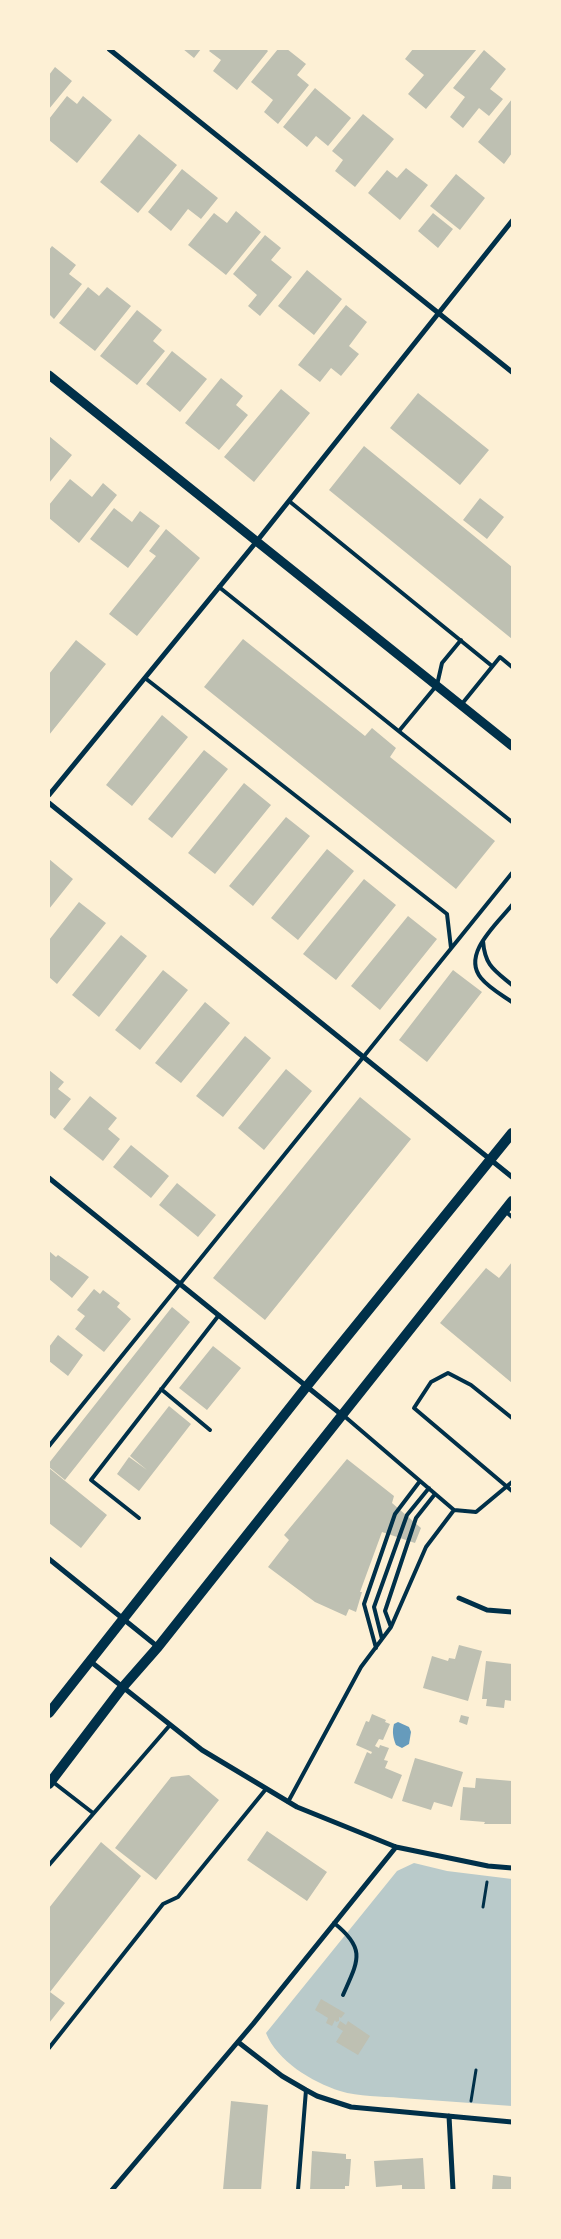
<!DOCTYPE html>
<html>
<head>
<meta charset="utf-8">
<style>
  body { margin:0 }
  #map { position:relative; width:561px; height:2239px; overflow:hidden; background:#fdf0d5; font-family:Karla,sans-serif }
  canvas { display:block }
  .frame { position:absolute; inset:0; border:50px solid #fdf0d5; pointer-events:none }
</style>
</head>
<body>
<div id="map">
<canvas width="561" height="2239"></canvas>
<div class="frame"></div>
</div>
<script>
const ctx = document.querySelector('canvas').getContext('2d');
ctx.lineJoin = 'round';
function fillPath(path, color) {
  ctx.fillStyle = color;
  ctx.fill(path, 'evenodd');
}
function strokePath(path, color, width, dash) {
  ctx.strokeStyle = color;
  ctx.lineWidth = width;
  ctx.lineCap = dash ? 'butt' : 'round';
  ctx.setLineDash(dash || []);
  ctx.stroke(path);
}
const green = new Path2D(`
  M 414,1863 L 447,1871 L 512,1879 L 512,2106 C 475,2103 438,2101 401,2098 C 381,2096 359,2097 340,2091 C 312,2082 277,2061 266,2033 L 397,1871 Z`);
const water = new Path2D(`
  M 398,1722 L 409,1727 L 411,1732 L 409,1744 L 402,1748 L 396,1745 C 393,1738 392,1731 394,1724 Z`);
const building = new Path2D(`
  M 183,49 L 201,49 L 194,58 Z
  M 211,49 L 266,49 L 268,51 L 237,90 L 213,71 L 221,60 L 209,51 Z
  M 278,49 L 287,49 L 306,64 L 297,75 L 309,85 L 278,124 L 264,112 L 273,100 L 251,82 Z
  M 413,49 L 477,49 L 426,109 L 408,94 L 424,75 L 405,59 Z
  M 484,50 L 506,69 L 490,89 L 503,99 L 489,116 L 479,108 L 463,128 L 450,117 L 465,97 L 453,88 Z
  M 55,67 L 72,81 L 49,109 L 49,75 Z
  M 315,88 L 351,118 L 328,146 L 316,136 L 307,147 L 283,127 Z
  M 67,96 L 77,104 L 83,96 L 112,120 L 77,163 L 49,140 L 49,119 Z
  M 512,99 L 512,153 L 504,164 L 478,142 Z
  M 363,114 L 394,139 L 355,187 L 335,171 L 343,160 L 332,151 Z
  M 139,134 L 177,165 L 138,213 L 100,182 Z
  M 406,168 L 428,185 L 400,220 L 368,193 L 387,170 L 397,178 Z
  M 182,169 L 218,198 L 201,219 L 188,209 L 171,231 L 148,212 Z
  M 456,174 L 485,198 L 460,230 L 430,206 Z
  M 236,211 L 261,232 L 226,275 L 188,245 L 214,213 L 227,223 Z
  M 433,213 L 453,229 L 438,248 L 418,231 Z
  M 265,235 L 281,248 L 271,260 L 292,277 L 260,316 L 248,306 L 257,295 L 233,274 Z
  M 52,246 L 76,265 L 69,274 L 82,284 L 54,319 L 49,314 L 49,250 Z
  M 307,270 L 342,299 L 314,335 L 278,306 Z
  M 88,287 L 99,296 L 107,287 L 131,306 L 95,351 L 59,323 Z
  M 346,305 L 367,322 L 349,346 L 359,354 L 341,376 L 331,368 L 320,382 L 298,365 Z
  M 137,310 L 162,330 L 153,341 L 165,351 L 137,385 L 100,356 Z
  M 172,351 L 207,379 L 180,412 L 146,384 Z
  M 221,378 L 243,396 L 236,405 L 248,415 L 219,450 L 185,423 Z
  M 281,389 L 310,413 L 254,482 L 224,457 Z
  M 418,393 L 489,450 L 460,485 L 390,428 Z
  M 49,436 L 72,455 L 49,483 Z
  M 364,446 L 512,567 L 512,639 L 329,490 Z
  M 70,479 L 92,497 L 103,483 L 117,495 L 79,543 L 49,518 L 49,505 Z
  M 480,498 L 504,517 L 487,539 L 463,520 Z
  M 114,508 L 132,522 L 140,511 L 160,526 L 128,568 L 90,539 Z
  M 166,529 L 200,558 L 137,636 L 109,614 L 156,556 L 149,551 Z
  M 243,639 L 365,736 L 372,728 L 396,748 L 390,757 L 495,841 L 456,889 L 204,687 Z
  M 76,640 L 106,664 L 49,735 L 49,674 Z
  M 162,715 L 188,737 L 132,806 L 106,785 Z
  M 204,750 L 228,769 L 172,838 L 148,819 Z
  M 244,783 L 271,805 L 215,874 L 188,853 Z
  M 286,817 L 310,836 L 253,906 L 229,886 Z
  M 327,849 L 354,871 L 298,940 L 271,918 Z
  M 49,859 L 73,879 L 49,909 Z
  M 364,879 L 396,905 L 336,980 L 303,954 Z
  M 79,902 L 106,923 L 57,984 L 49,977 L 49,940 Z
  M 408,916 L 437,939 L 380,1010 L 351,986 Z
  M 121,935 L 147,956 L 99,1017 L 72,995 Z
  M 163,970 L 188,990 L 140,1050 L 115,1030 Z
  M 453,970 L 482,992 L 427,1062 L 399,1040 Z
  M 205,1002 L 230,1023 L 181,1083 L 155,1063 Z
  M 245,1036 L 271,1058 L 223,1117 L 196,1096 Z
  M 286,1069 L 312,1091 L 264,1150 L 238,1128 Z
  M 49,1070 L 64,1082 L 58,1089 L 71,1099 L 55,1119 L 49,1114 Z
  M 90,1096 L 117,1118 L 108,1129 L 120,1139 L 103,1161 L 63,1129 Z
  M 360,1097 L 411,1139 L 265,1320 L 213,1278 Z
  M 131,1145 L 169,1176 L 151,1198 L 113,1167 Z
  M 177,1183 L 216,1215 L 198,1237 L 159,1205 Z
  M 49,1251 L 56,1257 L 58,1255 L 89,1277 L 72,1298 L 49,1279 Z
  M 512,1262 L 512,1383 L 440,1323 L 486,1268 L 499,1278 Z
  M 94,1289 L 100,1294 L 103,1290 L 120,1303 L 117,1307 L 131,1319 L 104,1352 L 75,1329 L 85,1316 L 77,1310 Z
  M 172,1307 L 190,1322 L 65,1480 L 49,1467 L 49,1463 Z
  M 58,1335 L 83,1355 L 68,1376 L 49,1361 L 49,1347 Z
  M 213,1346 L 241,1368 L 207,1410 L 179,1388 Z
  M 169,1406 L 191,1424 L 139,1491 L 117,1474 L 129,1457 L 147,1470 L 130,1456 Z
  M 347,1459 L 394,1496 L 392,1503 L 421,1528 L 415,1543 L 382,1532 L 360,1592 L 362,1592 L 356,1612 L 349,1609 L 346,1616 L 315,1602 L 268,1567 L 289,1540 L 284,1535 Z
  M 49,1468 L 107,1515 L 81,1548 L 49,1523 Z
  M 459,1645 L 482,1651 L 468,1701 L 423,1688 L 432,1656 L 448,1661 L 449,1658 L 455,1659 Z
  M 486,1661 L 512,1664 L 512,1701 L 505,1700 L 504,1708 L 486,1706 L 487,1699 L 482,1699 Z
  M 372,1714 L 386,1720 L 385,1722 L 390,1724 L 383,1740 L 379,1739 L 375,1746 L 379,1748 L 380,1745 L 389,1748 L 384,1760 L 388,1761 L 385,1768 L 402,1775 L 392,1799 L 354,1783 L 367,1752 L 371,1754 L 372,1752 L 356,1745 L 366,1721 L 369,1722 Z
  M 461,1715 L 469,1717 L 467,1725 L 459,1722 Z
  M 415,1758 L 463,1772 L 452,1807 L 434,1802 L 431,1810 L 402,1801 Z
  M 189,1775 L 219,1800 L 156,1880 L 115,1848 L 171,1777 Z
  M 476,1778 L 512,1781 L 512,1824 L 484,1824 L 485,1822 L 460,1820 L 463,1787 L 475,1788 Z
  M 267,1831 L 327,1872 L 307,1901 L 247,1860 Z
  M 101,1842 L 141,1876 L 50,1992 L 65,2003 L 49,2023 L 49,1908 Z
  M 321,1999 L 345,2013 L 341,2018 L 339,2017 L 339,2021 L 336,2022 L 335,2020 L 332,2026 L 326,2023 L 328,2018 L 315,2010 Z
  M 340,2021 L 346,2025 L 348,2021 L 370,2036 L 358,2055 L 336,2042 L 343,2031 L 337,2027 Z
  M 231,2101 L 268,2105 L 261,2190 L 223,2190 Z
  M 312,2151 L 346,2154 L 346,2159 L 351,2159 L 349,2186 L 345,2186 L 345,2190 L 310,2190 Z
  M 423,2158 L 425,2190 L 402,2190 L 402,2185 L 376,2187 L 374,2161 Z
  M 493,2175 L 512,2177 L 512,2190 L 492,2190 Z`);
const path = new Path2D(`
  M 483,1907 L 487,1882
  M 471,2101 L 476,2070`);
const service = new Path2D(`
  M 289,501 L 492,666
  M 219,587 L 512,822
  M 145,678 L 447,914 L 451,948
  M 461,705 L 500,657 L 512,667
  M 399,731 L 437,685 L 442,663 L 461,640
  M 512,905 C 498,923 461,954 481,978 C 489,988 502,995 512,1002
  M 483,941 C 485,966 494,970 512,985
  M 505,1211 L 512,1217
  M 161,1389 L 210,1430
  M 512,1418 L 471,1385 L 448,1373 L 431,1382 L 414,1408 L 512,1491
  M 49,1446 L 512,873
  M 454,1510 L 476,1512 L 512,1482
  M 139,1518 L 91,1480 L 219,1315
  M 391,1627 L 385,1611 L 416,1518 L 435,1494
  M 382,1639 L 374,1607 L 407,1515 L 429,1488
  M 376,1648 L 364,1604 L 395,1514 L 420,1481
  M 53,1782 L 93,1813
  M 288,1802 L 361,1667 L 391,1627 L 426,1547 L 454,1510 L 343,1415
  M 49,1865 L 170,1725
  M 334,1923 C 367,1949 358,1961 343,1995
  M 49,2048 L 163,1904 L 178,1897 L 266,1789
  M 298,2190 L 306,2090`);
const minor = new Path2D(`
  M 109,49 L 512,372
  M 49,795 L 257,541 L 512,221
  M 49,803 L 512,1177
  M 49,1178 L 342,1415
  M 49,1559 L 158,1647
  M 459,1598 L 487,1610 L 512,1612
  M 90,1661 L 202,1750 L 297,1807 L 396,1847 L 488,1866 L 512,1868
  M 238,2042 L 282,2076 L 306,2090 L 317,2096 L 351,2107 L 512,2122
  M 449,2116 L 453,2190
  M 112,2190 L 253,2024 L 396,1847`);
const tertiary = new Path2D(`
  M 49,375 L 512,746`);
const secondary = new Path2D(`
  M 49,1713 L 307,1386 L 512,1133
  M 49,1784 L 122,1688 L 158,1647 L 512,1201`);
fillPath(green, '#b9caca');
fillPath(water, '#669bbc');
fillPath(building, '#bec0b2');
strokePath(path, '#003049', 3);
strokePath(service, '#003049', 4);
strokePath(minor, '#003049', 5);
strokePath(tertiary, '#003049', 9);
strokePath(secondary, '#003049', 10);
</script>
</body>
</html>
